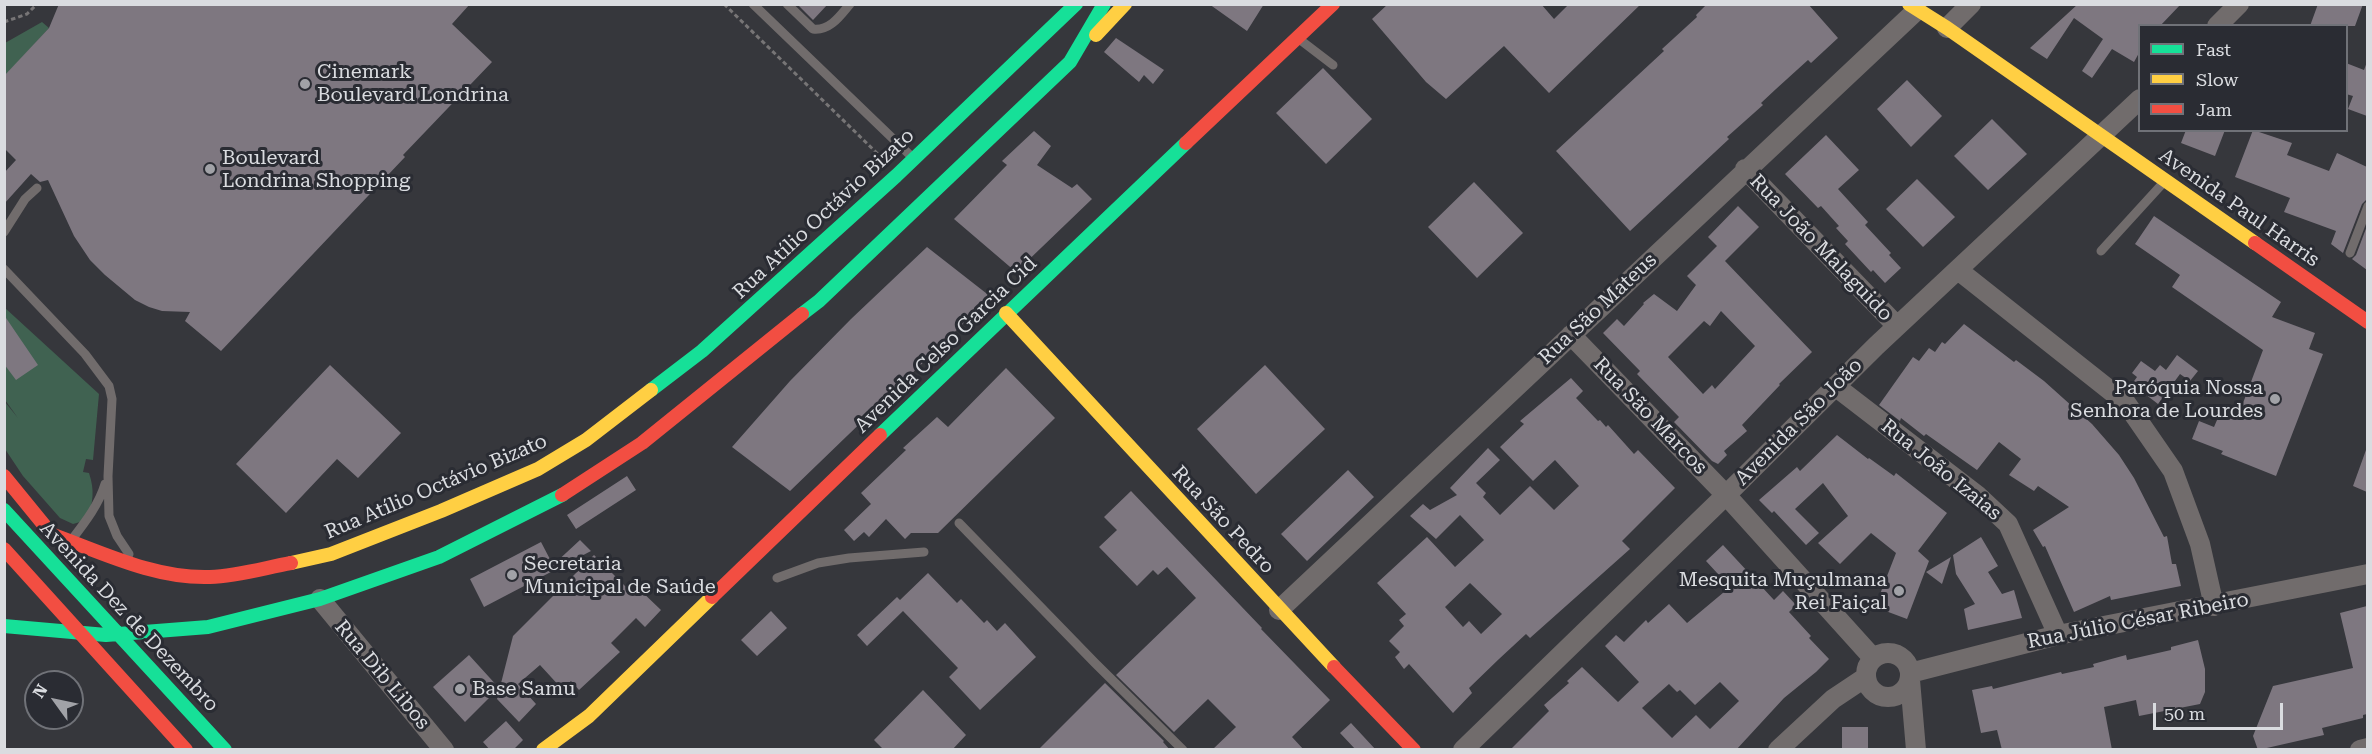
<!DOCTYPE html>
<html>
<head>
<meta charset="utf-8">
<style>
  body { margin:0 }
  #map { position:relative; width:2372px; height:754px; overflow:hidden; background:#36373c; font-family:"Roboto Serif",serif }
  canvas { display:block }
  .frame { position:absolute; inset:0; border:6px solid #dadce0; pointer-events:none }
  .legend { position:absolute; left:2138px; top:24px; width:210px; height:108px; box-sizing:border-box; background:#2a2c33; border:2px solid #707278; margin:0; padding:8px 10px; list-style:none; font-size:18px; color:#dadce0 }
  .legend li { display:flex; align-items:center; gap:12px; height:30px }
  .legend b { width:30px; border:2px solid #707278 }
  .north { position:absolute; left:24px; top:670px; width:60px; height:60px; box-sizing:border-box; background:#2a2c33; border:2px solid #707278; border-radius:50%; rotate:303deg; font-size:16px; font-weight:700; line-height:24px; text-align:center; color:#dadce0 }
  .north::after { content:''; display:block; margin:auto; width:21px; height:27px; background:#a1a2a7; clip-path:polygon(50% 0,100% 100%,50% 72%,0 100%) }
  .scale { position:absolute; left:2153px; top:703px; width:130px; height:27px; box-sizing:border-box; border:3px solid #dadce0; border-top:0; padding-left:8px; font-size:18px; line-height:21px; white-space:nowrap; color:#dadce0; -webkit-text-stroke:4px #2a2c33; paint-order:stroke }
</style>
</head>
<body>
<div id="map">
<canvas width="2372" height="754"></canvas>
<div class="frame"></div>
<ul class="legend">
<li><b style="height:8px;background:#16e098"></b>Fast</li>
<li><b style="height:8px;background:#ffcf43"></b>Slow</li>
<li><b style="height:8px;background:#f24e42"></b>Jam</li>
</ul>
<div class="north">N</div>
<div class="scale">50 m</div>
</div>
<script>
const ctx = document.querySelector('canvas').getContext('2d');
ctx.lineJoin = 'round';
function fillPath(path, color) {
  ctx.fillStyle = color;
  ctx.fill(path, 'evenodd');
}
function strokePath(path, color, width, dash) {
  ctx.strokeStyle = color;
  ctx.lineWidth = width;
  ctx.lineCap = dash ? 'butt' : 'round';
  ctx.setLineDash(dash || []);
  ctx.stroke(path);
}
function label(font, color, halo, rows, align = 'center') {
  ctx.font = font + ' "Roboto Serif",serif';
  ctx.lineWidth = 6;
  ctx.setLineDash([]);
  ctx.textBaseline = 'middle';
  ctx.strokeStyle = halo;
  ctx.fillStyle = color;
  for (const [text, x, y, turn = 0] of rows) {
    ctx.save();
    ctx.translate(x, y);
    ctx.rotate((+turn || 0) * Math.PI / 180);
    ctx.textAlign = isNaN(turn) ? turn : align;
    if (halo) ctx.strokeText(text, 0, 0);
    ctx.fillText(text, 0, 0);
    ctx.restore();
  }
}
const green = new Path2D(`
  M 42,22 L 49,28 L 5,76 L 5,43 Z
  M 4,307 L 99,394 L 93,460 L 86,459 L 83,472 L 89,473 C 95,491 93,502 87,520 L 73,524 L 60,518 L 23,476 L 5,449 L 5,402 L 18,418 L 5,400 Z`);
const building = new Path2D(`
  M 59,4 L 470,4 L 452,24 L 492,62 L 403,155 L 405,157 L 221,351 L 185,321 L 190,312 L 162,311 L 149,307 L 135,300 L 105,275 L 90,260 L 74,236 L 48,180 L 40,182 L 31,174 L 4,204 L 4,173 L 16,160 L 4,148 L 4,76 L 49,28 Z
  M 797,4 L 828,4 L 813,20 Z
  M 1209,4 L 1264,4 L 1247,31 Z
  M 1388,4 L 1541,4 L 1554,19 L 1569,4 L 1641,4 L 1549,93 L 1504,46 L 1446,99 L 1426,82 L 1372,19 Z
  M 1707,4 L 1808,4 L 1838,38 L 1811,63 L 1808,60 L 1776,89 L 1761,103 L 1763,105 L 1727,137 L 1729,139 L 1630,231 L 1556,151 L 1664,51 L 1662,49 L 1697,17 L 1696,15 Z
  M 2078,4 L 2181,4 L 2160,26 L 2139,26 L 2139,53 L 2134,62 L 2112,49 L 2092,78 L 2082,71 L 2103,39 L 2074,18 L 2047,59 L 2030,48 Z
  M 2318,4 L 2363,4 L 2355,26 L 2310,26 Z
  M 1116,38 L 1164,70 L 1153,84 L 1144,75 L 1139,82 L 1104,52 Z
  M 2367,62 L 2367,116 L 2348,109 L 2353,96 L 2346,94 L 2346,63 L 2364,70 Z
  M 1323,68 L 1372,119 L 1326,164 L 1276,113 Z
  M 1907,80 L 1942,116 L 1911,147 L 1877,109 Z
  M 1992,119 L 2027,154 L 1988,190 L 1954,156 Z
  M 2186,130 L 2225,130 L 2215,156 L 2181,143 Z
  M 2253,130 L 2292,143 L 2287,155 L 2329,171 L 2337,153 L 2367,167 L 2367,199 L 2362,204 L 2343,253 L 2331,244 L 2336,231 L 2284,212 L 2290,198 L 2235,177 Z
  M 1034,131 L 1051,146 L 1037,165 L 1072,188 L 1077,184 L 1092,199 L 1016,272 L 954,219 L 1007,165 L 1002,161 Z
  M 1826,135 L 1859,170 L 1838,189 L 1868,222 L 1865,225 L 1891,253 L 1889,255 L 1901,268 L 1885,283 L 1873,270 L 1871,272 L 1845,244 L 1848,241 L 1836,228 L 1839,226 L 1821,206 L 1818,208 L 1785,174 Z
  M 1917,179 L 1955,217 L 1923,247 L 1886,209 Z
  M 1474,182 L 1523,233 L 1477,278 L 1428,227 Z
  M 1738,206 L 1759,227 L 1725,261 L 1812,352 L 1779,384 L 1780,385 L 1742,425 L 1747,431 L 1724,451 L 1727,455 L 1718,464 L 1712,461 L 1674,422 L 1679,417 L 1637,374 L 1640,371 L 1603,333 L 1617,319 L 1624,326 L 1644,304 L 1643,303 L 1654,294 L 1677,311 L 1696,285 L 1687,276 L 1717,246 L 1708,237 ZM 1721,311 L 1755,346 L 1715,389 L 1712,385 L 1703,394 L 1668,357 L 1704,321 L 1710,326 Z
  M 2154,216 L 2281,302 L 2272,317 L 2315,333 L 2309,349 L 2323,354 L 2276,476 L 2221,454 L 2223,451 L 2192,439 L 2199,421 L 2214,427 L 2220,413 L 2237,419 L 2263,350 L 2172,287 L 2180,275 L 2135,244 Z
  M 2367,226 L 2367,270 L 2352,259 L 2356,255 Z
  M 927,247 L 991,297 L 790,491 L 732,447 L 790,381 L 851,319 Z
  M 4,315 L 38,365 L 16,380 L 4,364 Z
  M 1964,324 L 2014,362 L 2016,360 L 2044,381 L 2092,424 L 2119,455 L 2134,478 L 2164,537 L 2167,536 L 2172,564 L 2176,564 L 2181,586 L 2111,600 L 2110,596 L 2074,612 L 2045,546 L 2043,547 L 2033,530 L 2069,507 L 2038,486 L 2034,491 L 2009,475 L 2021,459 L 1999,442 L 1977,470 L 1926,434 L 1924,436 L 1901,418 L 1900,421 L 1879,405 L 1913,357 L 1919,361 L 1929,348 L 1935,352 L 1942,342 L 1945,344 Z
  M 2177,355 L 2198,371 L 2190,381 L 2180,374 L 2158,404 L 2132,384 L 2137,377 L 2132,373 L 2141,361 L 2155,371 L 2160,365 L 2166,370 Z
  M 330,365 L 401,433 L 358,478 L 337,459 L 286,513 L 236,464 Z
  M 1265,365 L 1325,429 L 1256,494 L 1197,429 Z
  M 1006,368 L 1055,418 L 938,533 L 911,533 L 905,539 L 886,519 L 869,537 L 864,532 L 854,541 L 844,530 L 871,504 L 861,493 L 906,450 L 903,448 L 937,417 L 948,427 Z
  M 1571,378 L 1583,391 L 1576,398 L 1598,421 L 1600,420 L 1606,427 L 1608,425 L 1634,454 L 1638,450 L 1675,488 L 1622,541 L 1630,549 L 1530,638 L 1526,634 L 1499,659 L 1469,688 L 1472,693 L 1453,713 L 1409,664 L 1404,669 L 1395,657 L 1400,652 L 1389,641 L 1404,626 L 1399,620 L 1406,614 L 1377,583 L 1427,537 L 1455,567 L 1484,540 L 1460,515 L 1436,539 L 1410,516 L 1423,504 L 1430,510 L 1457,495 L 1450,488 L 1488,448 L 1500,460 L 1476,483 L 1486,493 L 1483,497 L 1500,515 L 1530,486 L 1554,510 L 1579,486 L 1555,460 L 1533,481 L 1500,447 L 1524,424 L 1520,421 ZM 1470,583 L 1502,614 L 1481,634 L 1469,621 L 1463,627 L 1445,607 Z
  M 1837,435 L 1868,459 L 1869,458 L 1894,476 L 1896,473 L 1947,513 L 1918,551 L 1929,561 L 1907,619 L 1875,607 L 1896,553 L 1871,533 L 1840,564 L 1818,543 L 1848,516 L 1823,483 L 1795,509 L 1819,533 L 1806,545 L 1774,511 L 1772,513 L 1759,500 L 1797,467 L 1800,471 Z
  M 2366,450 L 2367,450 L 2367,492 L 2353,486 Z
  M 1348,470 L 1374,497 L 1307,561 L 1281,534 Z
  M 627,476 L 636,490 L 576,529 L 567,515 Z
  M 1131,491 L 1262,628 L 1261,629 L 1330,700 L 1292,737 L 1304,750 L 1212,750 L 1236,727 L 1208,699 L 1174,732 L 1116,675 L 1196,598 L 1167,567 L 1158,575 L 1153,570 L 1137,586 L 1099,547 L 1117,530 L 1104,517 Z
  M 1981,537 L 1998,566 L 1988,572 L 2002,594 L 2014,590 L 2022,618 L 1968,630 L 1964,609 L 1975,604 L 1956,574 L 1953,555 Z
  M 580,540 L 591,551 L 484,607 L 470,579 L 541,542 L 553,565 Z
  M 1723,545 L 1774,600 L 1783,591 L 1796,605 L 1789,612 L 1811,636 L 1809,638 L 1829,659 L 1816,672 L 1784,698 L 1736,750 L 1510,750 L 1549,711 L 1544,705 L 1569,683 L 1567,681 L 1582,667 L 1618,702 L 1639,682 L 1605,646 L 1616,635 L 1624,642 L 1646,620 L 1648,623 L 1669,604 L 1687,623 L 1730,587 L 1706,561 ZM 1720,682 L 1739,701 L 1710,729 L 1696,715 L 1672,738 L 1642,708 L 1669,684 L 1677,692 L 1680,690 L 1695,705 Z
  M 594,555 L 633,594 L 638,588 L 661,610 L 645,627 L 636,618 L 611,643 L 620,652 L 579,690 L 571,681 L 562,689 L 540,665 L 518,684 L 536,704 L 519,722 L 497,699 L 513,636 Z
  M 1951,557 L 1942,584 L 1926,572 Z
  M 928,573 L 957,603 L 961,599 L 984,623 L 987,620 L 997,631 L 1005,623 L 1036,657 L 980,710 L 949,677 L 958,668 L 903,611 L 867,646 L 857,635 L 897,597 L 900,600 Z
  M 2367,606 L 2367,714 L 2363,715 L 2363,718 L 2322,728 L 2324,735 L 2258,750 L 2253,736 L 2273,686 L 2353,668 L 2340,613 Z
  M 771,611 L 787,628 L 757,656 L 741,640 Z
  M 2198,640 L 2205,669 L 2205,692 L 2200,704 L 2139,716 L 2136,700 L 2104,707 L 2112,750 L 2002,750 L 1997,730 L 1981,733 L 1972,690 L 1992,686 L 1993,689 L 2061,672 L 2062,674 L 2094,667 L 2093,664 L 2126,655 L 2127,660 L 2171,650 L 2171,647 Z
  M 469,655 L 499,688 L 465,722 L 433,687 Z
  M 1105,683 L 1164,741 L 1163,742 L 1170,750 L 1038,750 Z
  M 923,690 L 966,735 L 952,750 L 884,750 L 874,740 Z
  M 506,721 L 523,740 L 513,750 L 490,750 L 483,742 Z
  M 1351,723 L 1376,750 L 1356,750 L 1340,733 Z
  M 1842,727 L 1868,727 L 1868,750 L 1842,750 Z`);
const path = new Path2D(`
  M 724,4 L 884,160
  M 4,22 L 27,14 L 37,4`);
const lane = new Path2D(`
  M 753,4 L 912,157
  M 787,4 L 813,29 C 830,31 840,16 850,4
  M 1299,39 L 1333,65
  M 4,232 L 25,199 L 37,188
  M 2101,251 L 2164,182
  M 2350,253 L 2368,206
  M 4,269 L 85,354 L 109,386 L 112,399 L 108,476 L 109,516 L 117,536 L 129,554
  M 959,523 L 1095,663 L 1183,750
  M 73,538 C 86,521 99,504 105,484
  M 777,578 L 818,563 L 849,558 L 924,552`);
const street = new Path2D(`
  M 2217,26 L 2239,4
  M 1947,28 L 1971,4
  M 1745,169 L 1897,326
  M 1958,270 L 2126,403 L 2173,471 L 2200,544 L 2214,606
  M 1571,335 L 1726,495 L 1873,658
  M 1835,386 L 1978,496 L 2008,524 L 2058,635
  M 320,599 L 444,750
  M 1279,610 L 1917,10
  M1866 675a22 22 0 1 1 44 0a22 22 0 1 1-44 0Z
  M 1910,673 L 2058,635 L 2368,574
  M 1910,680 L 1916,750
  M 1463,750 L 1726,495 L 1876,346 L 2140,99
  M 1778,750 L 1833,699 L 1866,677
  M 2360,750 L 2368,748`);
const fast = new Path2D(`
  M 802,314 L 819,301 L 1070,62 L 1104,4
  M 651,390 L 702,351 L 896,176 L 1076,4
  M 880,435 L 1186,143
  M 4,510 L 225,750
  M 4,626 L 106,635 L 208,627 L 320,599 L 439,557 L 562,495`);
const slow = new Path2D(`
  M 1909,4 L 1947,28 L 2255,243
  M 1096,35 L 1125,4
  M 1006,313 L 1334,667
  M 291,563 L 331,554 L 441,511 L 538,469 L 586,440 L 651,390
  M 543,750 L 589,716 L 712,597`);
const jam = new Path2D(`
  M 1186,143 L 1333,4
  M 2255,243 L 2368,322
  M 4,476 L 44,525
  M 562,495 L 642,443 L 802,314
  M 51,534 C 101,552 155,579 210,577 C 237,576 264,568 291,563
  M 4,549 L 186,750
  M 712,597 L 880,435
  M 1334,667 L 1414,750`);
const markers = [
  [305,84,6,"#a1a2a7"],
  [210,169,6,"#a1a2a7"],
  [2275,399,6,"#a1a2a7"],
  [512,575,6,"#a1a2a7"],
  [1899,591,6,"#a1a2a7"],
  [460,689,6,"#a1a2a7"]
];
const poiNames = [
  ["Cinemark",317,72],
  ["Boulevard Londrina",317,95],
  ["Boulevard",222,158],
  ["Londrina Shopping",222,181],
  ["Paróquia Nossa",2263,388,"right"],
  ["Senhora de Lourdes",2263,411,"right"],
  ["Secretaria",524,564],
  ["Municipal de Saúde",524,587],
  ["Mesquita Muçulmana",1887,580,"right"],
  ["Rei Faiçal",1887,603,"right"],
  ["Base Samu",472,689]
];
const streetNames = [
  ["Avenida Paul Harris",2239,208,35],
  ["Rua Atílio Octávio Bizato",824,214,-43],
  ["Rua João Malaguido",1821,248,46],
  ["Rua São Mateus",1598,309,-43],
  ["Avenida Celso Garcia Cid",946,345,-44],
  ["Rua São Marcos",1650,416,46],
  ["Avenida São João",1799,422,-45],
  ["Rua João Izaias",1941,470,39],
  ["Rua Atílio Octávio Bizato",436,487,-23],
  ["Rua São Pedro",1223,520,47],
  ["Avenida Dez de Dezembro",129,617,47],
  ["Rua Júlio César Ribeiro",2138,621,-11],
  ["Rua Dib Libos",382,675,50]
];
fillPath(green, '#406251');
fillPath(building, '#7e7780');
strokePath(path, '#777576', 3, [4.5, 3]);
strokePath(lane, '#716c6c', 9);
strokePath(street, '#716c6c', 20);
strokePath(fast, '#16e098', 14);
strokePath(slow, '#ffcf43', 14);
strokePath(jam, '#f24e42', 14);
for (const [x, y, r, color] of markers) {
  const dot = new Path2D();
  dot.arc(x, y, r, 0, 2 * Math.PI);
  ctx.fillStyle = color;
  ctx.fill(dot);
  strokePath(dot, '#2a2c33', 2);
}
label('20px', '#dadce0', '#2a2c33', poiNames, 'left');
label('20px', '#dadce0', '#2a2c33', streetNames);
</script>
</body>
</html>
